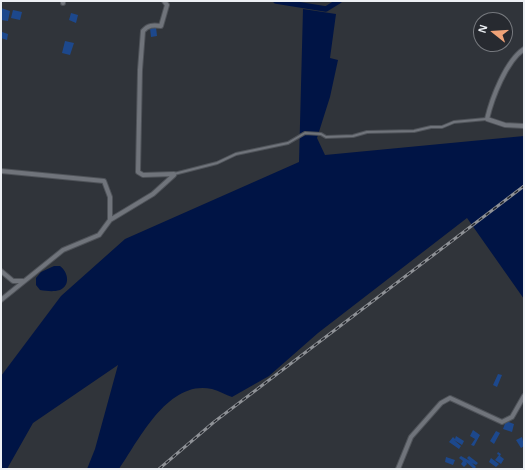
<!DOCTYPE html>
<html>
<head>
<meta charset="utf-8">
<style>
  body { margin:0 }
  #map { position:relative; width:525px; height:470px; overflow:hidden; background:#30343a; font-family:Arial,sans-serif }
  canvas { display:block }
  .frame { position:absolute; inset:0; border:2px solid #edf0f4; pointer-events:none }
  .north { position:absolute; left:473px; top:12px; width:40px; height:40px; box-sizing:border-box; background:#272a30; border:1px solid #76797e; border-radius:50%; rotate:287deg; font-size:11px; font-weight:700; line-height:16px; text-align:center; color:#edf0f4 }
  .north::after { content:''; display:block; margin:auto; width:14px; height:18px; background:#efa378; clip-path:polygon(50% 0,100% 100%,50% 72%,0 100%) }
</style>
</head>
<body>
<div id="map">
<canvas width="525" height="470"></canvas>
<div class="frame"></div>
<div class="north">N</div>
</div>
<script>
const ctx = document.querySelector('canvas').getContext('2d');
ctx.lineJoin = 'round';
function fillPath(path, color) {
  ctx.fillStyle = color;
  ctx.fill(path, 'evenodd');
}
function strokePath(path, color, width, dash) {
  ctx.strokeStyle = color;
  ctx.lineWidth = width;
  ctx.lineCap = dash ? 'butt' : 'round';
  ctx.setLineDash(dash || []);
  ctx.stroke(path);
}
const water = new Path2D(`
  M 303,9 L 336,14 L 330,58 L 338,60 L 330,97 L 317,138 L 325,155 L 524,136 L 524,299 L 467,218 L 318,333 L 269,376 L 232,397 C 226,395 219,391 212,389 C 168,379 139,440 119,469 L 87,469 L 95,449 L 118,365 L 33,423 L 7,469 L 1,469 L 1,376 L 61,296 L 125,239 L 299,162 Z
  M 54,266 L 60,266 C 68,272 71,285 60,290 C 53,292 47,291 40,290 L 36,285 L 36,278 L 41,272 Z`);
const canal = new Path2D(`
  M 276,1 L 326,9 L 339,1`);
const building = new Path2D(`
  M 1,8 L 10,11 L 8,21 L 1,20 Z
  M 13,10 L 22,12 L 20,20 L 11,18 Z
  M 71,13 L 78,15 L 76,23 L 69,20 Z
  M 156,27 L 157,36 L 151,37 L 150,28 Z
  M 2,32 L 8,34 L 7,40 L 1,38 Z
  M 65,41 L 74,43 L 70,55 L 62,53 Z
  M 498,374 L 502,375 L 497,387 L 493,385 Z
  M 506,421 L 514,424 L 512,432 L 503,429 Z
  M 473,430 L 480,435 L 474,446 L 471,445 L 475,439 L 470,436 Z
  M 496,431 L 500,433 L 494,444 L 490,441 Z
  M 456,436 L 464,441 L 462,445 L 454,440 L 461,446 L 459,449 L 449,442 L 453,437 L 455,439 Z
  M 522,437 L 524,446 L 521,448 L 516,440 Z
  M 498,452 L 501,454 L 500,456 L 504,459 L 501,464 L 495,460 L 499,455 L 497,454 Z
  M 461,456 L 470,461 L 467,458 L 469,456 L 478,463 L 476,465 L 472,463 L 476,467 L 474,469 L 466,462 L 467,464 L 464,467 L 461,464 L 463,461 L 459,458 Z
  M 446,457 L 455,460 L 453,465 L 445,462 Z
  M 491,458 L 499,464 L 496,467 L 489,462 Z`);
const service = new Path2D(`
  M 174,174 L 217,163 L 236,154 L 288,143 L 305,133 L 321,134 L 326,137 L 353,136 L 367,132 L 414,131 L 431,127 L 442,127 L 454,122 L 486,119`);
const minor = new Path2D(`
  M 63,1 L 63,3
  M 164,1 L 167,5 L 161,26 C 153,25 148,25 143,31 L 140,70 L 138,172 L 143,175 L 174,174
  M 524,49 C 506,61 492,98 487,119 L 505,125 L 524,126
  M 1,171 L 104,181 L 110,197 L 110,220
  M 1,271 L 13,281 L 23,281
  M 1,300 L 63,250 L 99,235 L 110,220 L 153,194 L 174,175
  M 398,469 L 411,437 L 441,403 L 450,398 L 502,422 L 512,417 L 524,396`);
const rail = new Path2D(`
  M 159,469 L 214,422 L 524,186`);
fillPath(water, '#001445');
strokePath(canal, '#001445', 5.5);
fillPath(building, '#1d488c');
strokePath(service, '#4f5359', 4);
strokePath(minor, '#4f5359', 6);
strokePath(service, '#70747b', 2);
strokePath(minor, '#70747b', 4);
strokePath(rail, '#8e9196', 3);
strokePath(rail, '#272a30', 1.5, [4.5]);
</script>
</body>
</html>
